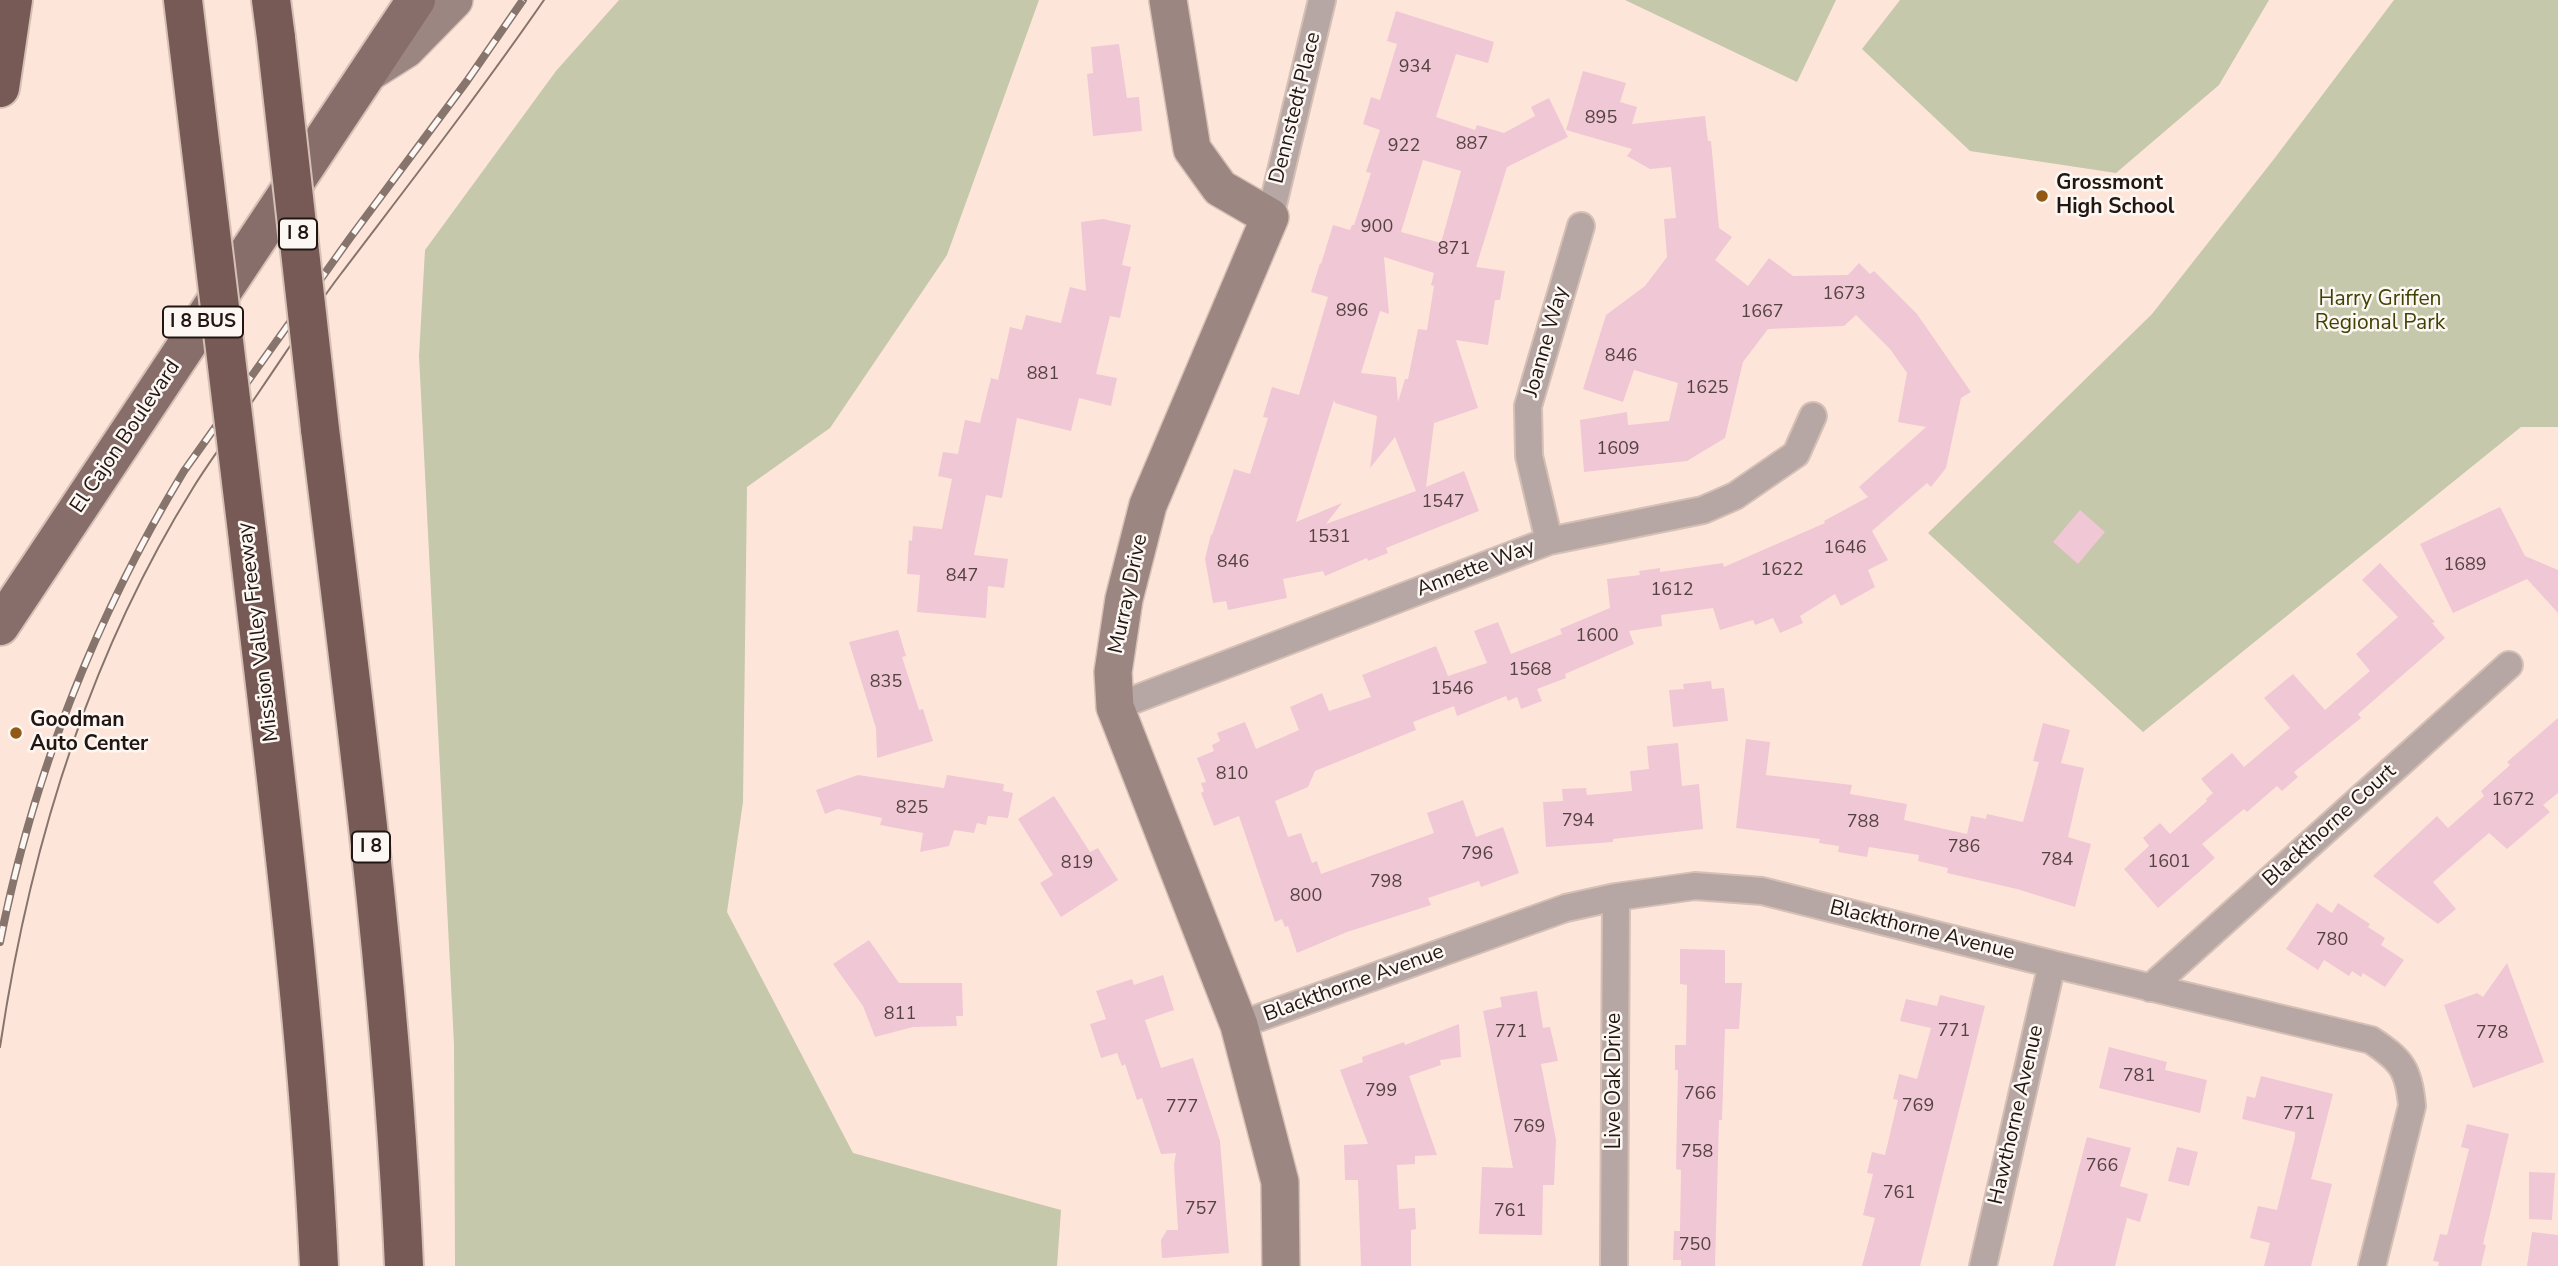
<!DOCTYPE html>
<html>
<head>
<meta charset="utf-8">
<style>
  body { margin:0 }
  canvas { display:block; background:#fee5d9 }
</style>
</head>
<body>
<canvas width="2558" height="1266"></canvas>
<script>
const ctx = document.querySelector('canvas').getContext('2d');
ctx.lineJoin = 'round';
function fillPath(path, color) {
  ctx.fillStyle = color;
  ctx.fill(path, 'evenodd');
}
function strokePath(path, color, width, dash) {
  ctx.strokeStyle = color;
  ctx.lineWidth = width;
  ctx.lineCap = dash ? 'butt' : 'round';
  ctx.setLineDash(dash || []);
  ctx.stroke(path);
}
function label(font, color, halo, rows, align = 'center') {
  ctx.font = font + ' "Nunito Sans",sans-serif';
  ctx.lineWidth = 5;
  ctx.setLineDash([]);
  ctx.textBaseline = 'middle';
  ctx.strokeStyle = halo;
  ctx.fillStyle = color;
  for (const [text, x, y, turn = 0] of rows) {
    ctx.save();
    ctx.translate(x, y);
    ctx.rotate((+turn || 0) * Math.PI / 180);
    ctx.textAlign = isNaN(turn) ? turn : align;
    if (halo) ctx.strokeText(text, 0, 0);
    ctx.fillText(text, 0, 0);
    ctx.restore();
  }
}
const green = new Path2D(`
  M 619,0 L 1039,0 L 947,255 L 830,428 L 747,487 L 743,802 L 727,912 L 853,1153 L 1061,1210 L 1057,1266 L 455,1266 L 454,1044 L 419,356 L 425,250 L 556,71 Z
  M 1625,0 L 1836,0 L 1797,82 Z
  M 1900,0 L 2269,0 L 2219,85 L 2116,173 L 1970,151 L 1862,49 Z
  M 2394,0 L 2558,0 L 2558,427 L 2521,427 L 2143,732 L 1928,533 L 2152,314 L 2274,159 Z`);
const building = new Path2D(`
  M 1396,11 L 1494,42 L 1488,63 L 1456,54 L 1436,117 L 1475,130 L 1477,125 L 1504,133 L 1535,116 L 1531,107 L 1549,98 L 1568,137 L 1507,167 L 1476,267 L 1505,271 L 1500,300 L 1495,300 L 1488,345 L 1456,340 L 1478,408 L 1434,423 L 1426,487 L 1464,471 L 1479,511 L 1386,548 L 1388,553 L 1368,561 L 1367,558 L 1325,576 L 1323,571 L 1283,579 L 1287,598 L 1228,610 L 1226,601 L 1213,603 L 1205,559 L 1211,534 L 1212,535 L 1234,469 L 1250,474 L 1268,418 L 1263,417 L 1272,387 L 1299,395 L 1328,297 L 1311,292 L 1320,263 L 1321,264 L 1333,225 L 1350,230 L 1352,225 L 1354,225 L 1371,173 L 1366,172 L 1380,130 L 1363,124 L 1371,97 L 1380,100 L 1397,44 L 1387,41 ZM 1423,160 L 1461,171 L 1441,243 L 1401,232 ZM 1384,257 L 1434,273 L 1431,285 L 1434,286 L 1427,330 L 1418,329 L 1408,379 L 1405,379 L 1398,402 L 1396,377 L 1361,373 L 1380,311 L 1389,314 ZM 1334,400 L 1335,403 L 1377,416 L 1370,468 L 1395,437 L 1416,491 L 1326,524 L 1342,503 L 1296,522 Z
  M 1119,44 L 1127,98 L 1139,97 L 1142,131 L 1093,136 L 1087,74 L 1093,73 L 1091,47 Z
  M 1583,71 L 1626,83 L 1620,102 L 1637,107 L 1632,124 L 1705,116 L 1708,141 L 1711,141 L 1719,228 L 1732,237 L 1715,260 L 1748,286 L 1769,258 L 1793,276 L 1848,275 L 1859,263 L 1870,274 L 1874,271 L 1917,314 L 1971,392 L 1961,398 L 1946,468 L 1931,487 L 1927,483 L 1872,531 L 1888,560 L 1868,570 L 1875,587 L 1841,606 L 1835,594 L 1800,616 L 1803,623 L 1780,633 L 1773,618 L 1755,625 L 1753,620 L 1720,630 L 1713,608 L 1661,615 L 1662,626 L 1629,631 L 1634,644 L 1565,674 L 1566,678 L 1537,689 L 1542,701 L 1521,709 L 1517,697 L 1508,701 L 1506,696 L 1457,716 L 1454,706 L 1413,722 L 1416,730 L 1315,771 L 1308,787 L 1275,801 L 1288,837 L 1301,833 L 1312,863 L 1317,861 L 1321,874 L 1434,833 L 1427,813 L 1463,800 L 1476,837 L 1503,827 L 1519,873 L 1481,887 L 1479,881 L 1428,898 L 1431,905 L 1347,932 L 1297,953 L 1288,926 L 1285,927 L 1282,919 L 1275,922 L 1239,816 L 1214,826 L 1201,793 L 1204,791 L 1201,783 L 1206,782 L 1197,758 L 1214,751 L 1212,745 L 1220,741 L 1217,733 L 1245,722 L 1256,749 L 1299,730 L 1290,707 L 1322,693 L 1329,711 L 1371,697 L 1362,675 L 1436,646 L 1448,676 L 1487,663 L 1474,631 L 1498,622 L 1511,654 L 1562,634 L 1560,629 L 1610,608 L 1607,579 L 1640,575 L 1639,571 L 1660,568 L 1660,572 L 1723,563 L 1724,567 L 1825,523 L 1824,521 L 1868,497 L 1859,487 L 1926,427 L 1898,422 L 1907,373 L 1890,349 L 1856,315 L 1844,326 L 1768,329 L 1743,362 L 1725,438 L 1687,461 L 1584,472 L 1580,420 L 1627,412 L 1628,425 L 1669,421 L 1678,383 L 1634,370 L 1623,402 L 1583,389 L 1606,315 L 1645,286 L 1667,257 L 1664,219 L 1676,218 L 1671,167 L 1650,169 L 1627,156 L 1632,149 L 1566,130 Z
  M 1103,219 L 1131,225 L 1122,265 L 1131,267 L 1120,318 L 1110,316 L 1096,374 L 1117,378 L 1111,406 L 1079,398 L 1071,431 L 1017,418 L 1002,498 L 986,495 L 974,555 L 1008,559 L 1004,588 L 988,586 L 986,618 L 917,612 L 920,575 L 907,574 L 909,540 L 912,541 L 913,526 L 942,529 L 952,479 L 938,476 L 943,452 L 958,454 L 965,420 L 980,423 L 991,378 L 998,380 L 1010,327 L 1022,330 L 1026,315 L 1061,323 L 1070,287 L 1086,291 L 1081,222 Z
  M 2500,507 L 2525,556 L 2558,570 L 2558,613 L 2527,579 L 2453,613 L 2420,544 Z
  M 2080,510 L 2105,532 L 2078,564 L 2053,542 Z
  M 2380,563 L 2435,622 L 2432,623 L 2445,638 L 2358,714 L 2361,718 L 2294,772 L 2298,777 L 2282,791 L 2277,786 L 2247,812 L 2244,809 L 2202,844 L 2215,858 L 2158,908 L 2124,869 L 2149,846 L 2143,838 L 2160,823 L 2170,834 L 2207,801 L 2206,799 L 2213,793 L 2201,779 L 2232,753 L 2244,767 L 2290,728 L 2264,698 L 2293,674 L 2325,710 L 2370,671 L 2356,654 L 2398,617 L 2362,580 Z
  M 898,630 L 906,656 L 902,657 L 919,710 L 923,709 L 933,741 L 877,758 L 876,728 L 849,642 Z
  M 1711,681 L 1712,689 L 1724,688 L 1728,721 L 1673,727 L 1669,690 L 1684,689 L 1683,684 Z
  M 2558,718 L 2558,793 L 2543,805 L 2550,812 L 2507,849 L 2489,833 L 2433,882 L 2456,909 L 2438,924 L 2373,876 L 2437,816 L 2448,828 L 2484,796 L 2481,791 L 2510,765 L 2507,762 Z
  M 2043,723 L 2070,730 L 2061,763 L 2084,768 L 2068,837 L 2091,844 L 2075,907 L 2017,889 L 1947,873 L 1948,868 L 1918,861 L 1919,855 L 1869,847 L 1867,857 L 1838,852 L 1839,846 L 1819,843 L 1820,839 L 1736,828 L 1746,739 L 1770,742 L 1766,775 L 1852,785 L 1850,794 L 1907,804 L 1904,820 L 1967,834 L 1971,816 L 1986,819 L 1987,814 L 2023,822 L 2039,762 L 2033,761 Z
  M 1678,743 L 1682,786 L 1699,784 L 1703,829 L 1613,839 L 1613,842 L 1546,847 L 1543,802 L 1563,801 L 1562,789 L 1586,788 L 1587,795 L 1632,791 L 1630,771 L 1649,769 L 1647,746 Z
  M 858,775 L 944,788 L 947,775 L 1004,784 L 1003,791 L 1013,793 L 1008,818 L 988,816 L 986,825 L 977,823 L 974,833 L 954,830 L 949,846 L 920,852 L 923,833 L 880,825 L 882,818 L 838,809 L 825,814 L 816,790 Z
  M 1054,796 L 1090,852 L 1098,848 L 1118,880 L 1061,917 L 1040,883 L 1053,875 L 1018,819 Z
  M 2317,903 L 2332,913 L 2338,903 L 2370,924 L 2368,927 L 2385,938 L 2381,945 L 2404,960 L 2385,987 L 2363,973 L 2361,977 L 2352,971 L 2349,976 L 2324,960 L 2318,970 L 2286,949 Z
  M 869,940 L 899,983 L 962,983 L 963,1016 L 956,1016 L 957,1026 L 913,1027 L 875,1037 L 863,1006 L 833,964 Z
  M 1680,949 L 1725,950 L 1725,983 L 1742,983 L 1739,1029 L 1725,1029 L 1722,1120 L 1719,1120 L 1715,1266 L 1681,1266 L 1681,1260 L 1673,1260 L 1674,1231 L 1680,1231 L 1681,1170 L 1676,1169 L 1678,1070 L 1675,1070 L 1675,1045 L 1686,1045 L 1687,985 L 1680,984 Z
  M 2507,963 L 2544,1062 L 2473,1088 L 2444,1005 L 2477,993 L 2483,997 Z
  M 1163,975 L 1174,1010 L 1145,1020 L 1161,1068 L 1193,1058 L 1220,1141 L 1229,1253 L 1162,1258 L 1161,1240 L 1167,1230 L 1178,1230 L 1174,1165 L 1176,1153 L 1161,1154 L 1142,1098 L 1137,1100 L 1125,1064 L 1122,1066 L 1117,1053 L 1101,1058 L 1090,1024 L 1106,1019 L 1096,991 L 1132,979 L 1134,985 Z
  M 1537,991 L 1543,1028 L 1550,1027 L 1558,1061 L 1541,1064 L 1556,1140 L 1554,1185 L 1543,1185 L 1542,1235 L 1479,1234 L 1482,1167 L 1513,1168 L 1483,1011 L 1502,1007 L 1500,997 Z
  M 1940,995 L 1985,1006 L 1920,1266 L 1862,1266 L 1875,1218 L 1863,1215 L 1873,1174 L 1867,1173 L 1872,1152 L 1885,1155 L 1898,1100 L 1893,1099 L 1899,1074 L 1917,1079 L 1931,1028 L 1900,1021 L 1906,999 L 1937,1006 Z
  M 1459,1024 L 1461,1057 L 1440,1060 L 1441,1065 L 1409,1076 L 1437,1155 L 1415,1156 L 1415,1164 L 1397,1165 L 1399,1209 L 1415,1208 L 1416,1229 L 1411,1230 L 1411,1266 L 1361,1266 L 1358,1180 L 1345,1180 L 1344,1145 L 1368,1144 L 1340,1070 L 1363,1062 L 1362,1057 L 1404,1042 L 1405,1045 Z
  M 2109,1047 L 2167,1062 L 2165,1070 L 2207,1080 L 2200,1113 L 2099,1088 Z
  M 2261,1076 L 2333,1094 L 2311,1179 L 2332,1184 L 2311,1266 L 2264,1266 L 2270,1243 L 2250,1238 L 2258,1206 L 2277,1210 L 2295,1137 L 2295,1132 L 2242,1119 L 2247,1096 L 2255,1098 Z
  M 2467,1124 L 2509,1134 L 2483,1244 L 2486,1245 L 2481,1266 L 2438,1266 L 2439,1262 L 2433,1261 L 2440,1234 L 2447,1235 L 2469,1149 L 2461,1147 Z
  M 2087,1137 L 2131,1148 L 2120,1186 L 2148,1194 L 2140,1222 L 2127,1218 L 2115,1266 L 2053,1266 Z
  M 2177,1147 L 2198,1152 L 2189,1186 L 2168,1181 Z
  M 2529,1172 L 2555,1173 L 2552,1220 L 2529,1219 Z
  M 2532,1232 L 2558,1235 L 2558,1266 L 2527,1266 Z`);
const street = new Path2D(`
  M 1270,217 L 1322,0
  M 1549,541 L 1529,456 L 1528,406 L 1581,226
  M 1115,707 L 1549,541 L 1703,510 L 1735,496 L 1796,454 L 1813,416
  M 2150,988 L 2509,665
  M 1239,1025 L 1566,908 L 1616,897 L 1695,886 L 1762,891 L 2052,964 L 2371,1040 C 2401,1060 2409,1069 2412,1106 L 2372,1266
  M 1614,1266 L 1616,897
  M 1983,1266 L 2052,964`);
const secondary = new Path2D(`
  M 1168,0 L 1192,149 L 1220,188 L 1270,217 L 1148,505 L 1124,599 L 1113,672 L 1115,707 L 1239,1025 L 1280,1182 L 1281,1266
  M 368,73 L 406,49 L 454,0`);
const primary = new Path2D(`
  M 0,626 L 416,0`);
const highway = new Path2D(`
  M 183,0 L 201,150
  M 271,0 L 276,38
  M 0,88 L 13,0
  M 320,429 C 354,707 392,985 404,1266
  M 248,540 C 276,782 308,1023 319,1266`);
const tram = new Path2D(`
  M 0,1047 C 29,851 88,657 193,488 C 214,454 239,422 261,389 C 287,351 312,312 340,275 C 409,184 479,94 544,0`);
const rail = new Path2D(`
  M 0,942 C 33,775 96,616 184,471 L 350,238 L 467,81 L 523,0`);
const highwayBridge = new Path2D(`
  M 276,38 L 320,429
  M 201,150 L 248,540`);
const markers = [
  [2042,196,7,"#925914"],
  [16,733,7,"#925914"]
];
const numberNames = [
  ["934",1415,68],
  ["895",1601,119],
  ["887",1472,145],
  ["922",1404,147],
  ["900",1377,228],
  ["871",1454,250],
  ["1673",1844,295],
  ["896",1352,312],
  ["1667",1762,313],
  ["846",1621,357],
  ["881",1043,375],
  ["1625",1707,389],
  ["1609",1618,450],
  ["1547",1443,503],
  ["1531",1329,538],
  ["1646",1845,549],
  ["846",1233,563],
  ["1689",2465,566],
  ["1622",1782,571],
  ["847",962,577],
  ["1612",1672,591],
  ["1600",1597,637],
  ["1568",1530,671],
  ["835",886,683],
  ["1546",1452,690],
  ["810",1232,775],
  ["1672",2513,801],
  ["825",912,809],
  ["794",1578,822],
  ["788",1863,823],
  ["786",1964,848],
  ["796",1477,855],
  ["784",2057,861],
  ["1601",2169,863],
  ["819",1077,864],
  ["798",1386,883],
  ["800",1306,897],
  ["780",2332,941],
  ["811",900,1015],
  ["771",1954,1032],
  ["771",1511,1033],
  ["778",2492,1034],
  ["781",2139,1077],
  ["799",1381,1092],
  ["766",1700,1095],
  ["769",1918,1107],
  ["777",1182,1108],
  ["771",2299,1115],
  ["769",1529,1128],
  ["758",1697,1153],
  ["766",2102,1167],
  ["761",1899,1194],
  ["757",1201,1210],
  ["761",1510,1212],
  ["750",1695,1246]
];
const shields = [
  [298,234,38],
  [203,322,80],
  [371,847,38]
];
const shieldNames = [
  ["I 8",298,234],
  ["I 8 BUS",203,322],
  ["I 8",371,847]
];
const streetNames = [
  ["Dennstedt Place",1296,108,-76],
  ["Joanne Way",1547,342,-74],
  ["El Cajon Boulevard",126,437,-56],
  ["Annette Way",1476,569,-21],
  ["Murray Drive",1129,594,-78],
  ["Mission Valley Freeway",259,632,-97],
  ["Blackthorne Court",2330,826,-42],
  ["Blackthorne Avenue",1922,931,14],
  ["Blackthorne Avenue",1354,984,-20],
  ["Live Oak Drive",1615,1081,-90],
  ["Hawthorne Avenue",2017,1115,-77]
];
const poiNames = [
  ["Grossmont",2056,184],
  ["High School",2056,208],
  ["Goodman",30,721],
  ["Auto Center",30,745]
];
const parkNames = [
  ["Harry Griffen",2380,300],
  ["Regional Park",2380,324]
];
fillPath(green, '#c5c8aa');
fillPath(building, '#f0c7d5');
strokePath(street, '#d6c0b5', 30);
strokePath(secondary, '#d6c0b5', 40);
strokePath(primary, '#d6c0b5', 42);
strokePath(highway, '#d6c0b5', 42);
strokePath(street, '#b6a7a4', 26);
strokePath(secondary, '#9b8682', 37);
strokePath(primary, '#886e6a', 38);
strokePath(highway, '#775a55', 38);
strokePath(tram, '#87756d', 2);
strokePath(rail, '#87756d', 8);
strokePath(rail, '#fdf7f4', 5, [16]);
strokePath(highwayBridge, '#d6c0b5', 42, []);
strokePath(highwayBridge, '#775a55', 38);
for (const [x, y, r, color] of markers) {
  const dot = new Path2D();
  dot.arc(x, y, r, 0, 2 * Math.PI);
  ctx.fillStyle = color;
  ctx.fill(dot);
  strokePath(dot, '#fdf7f4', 2.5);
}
label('18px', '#554242', null, numberNames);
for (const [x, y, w] of shields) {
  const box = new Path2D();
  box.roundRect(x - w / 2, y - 15.5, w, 31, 5);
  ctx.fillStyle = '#fdf7f4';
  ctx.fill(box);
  strokePath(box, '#211611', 2);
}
label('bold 19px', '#211611', null, shieldNames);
label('21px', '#211611', '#fdf7f4', streetNames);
label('bold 21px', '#211611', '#fdf7f4', poiNames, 'left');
label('21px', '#3f4202', '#fdf7f4', parkNames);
</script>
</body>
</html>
